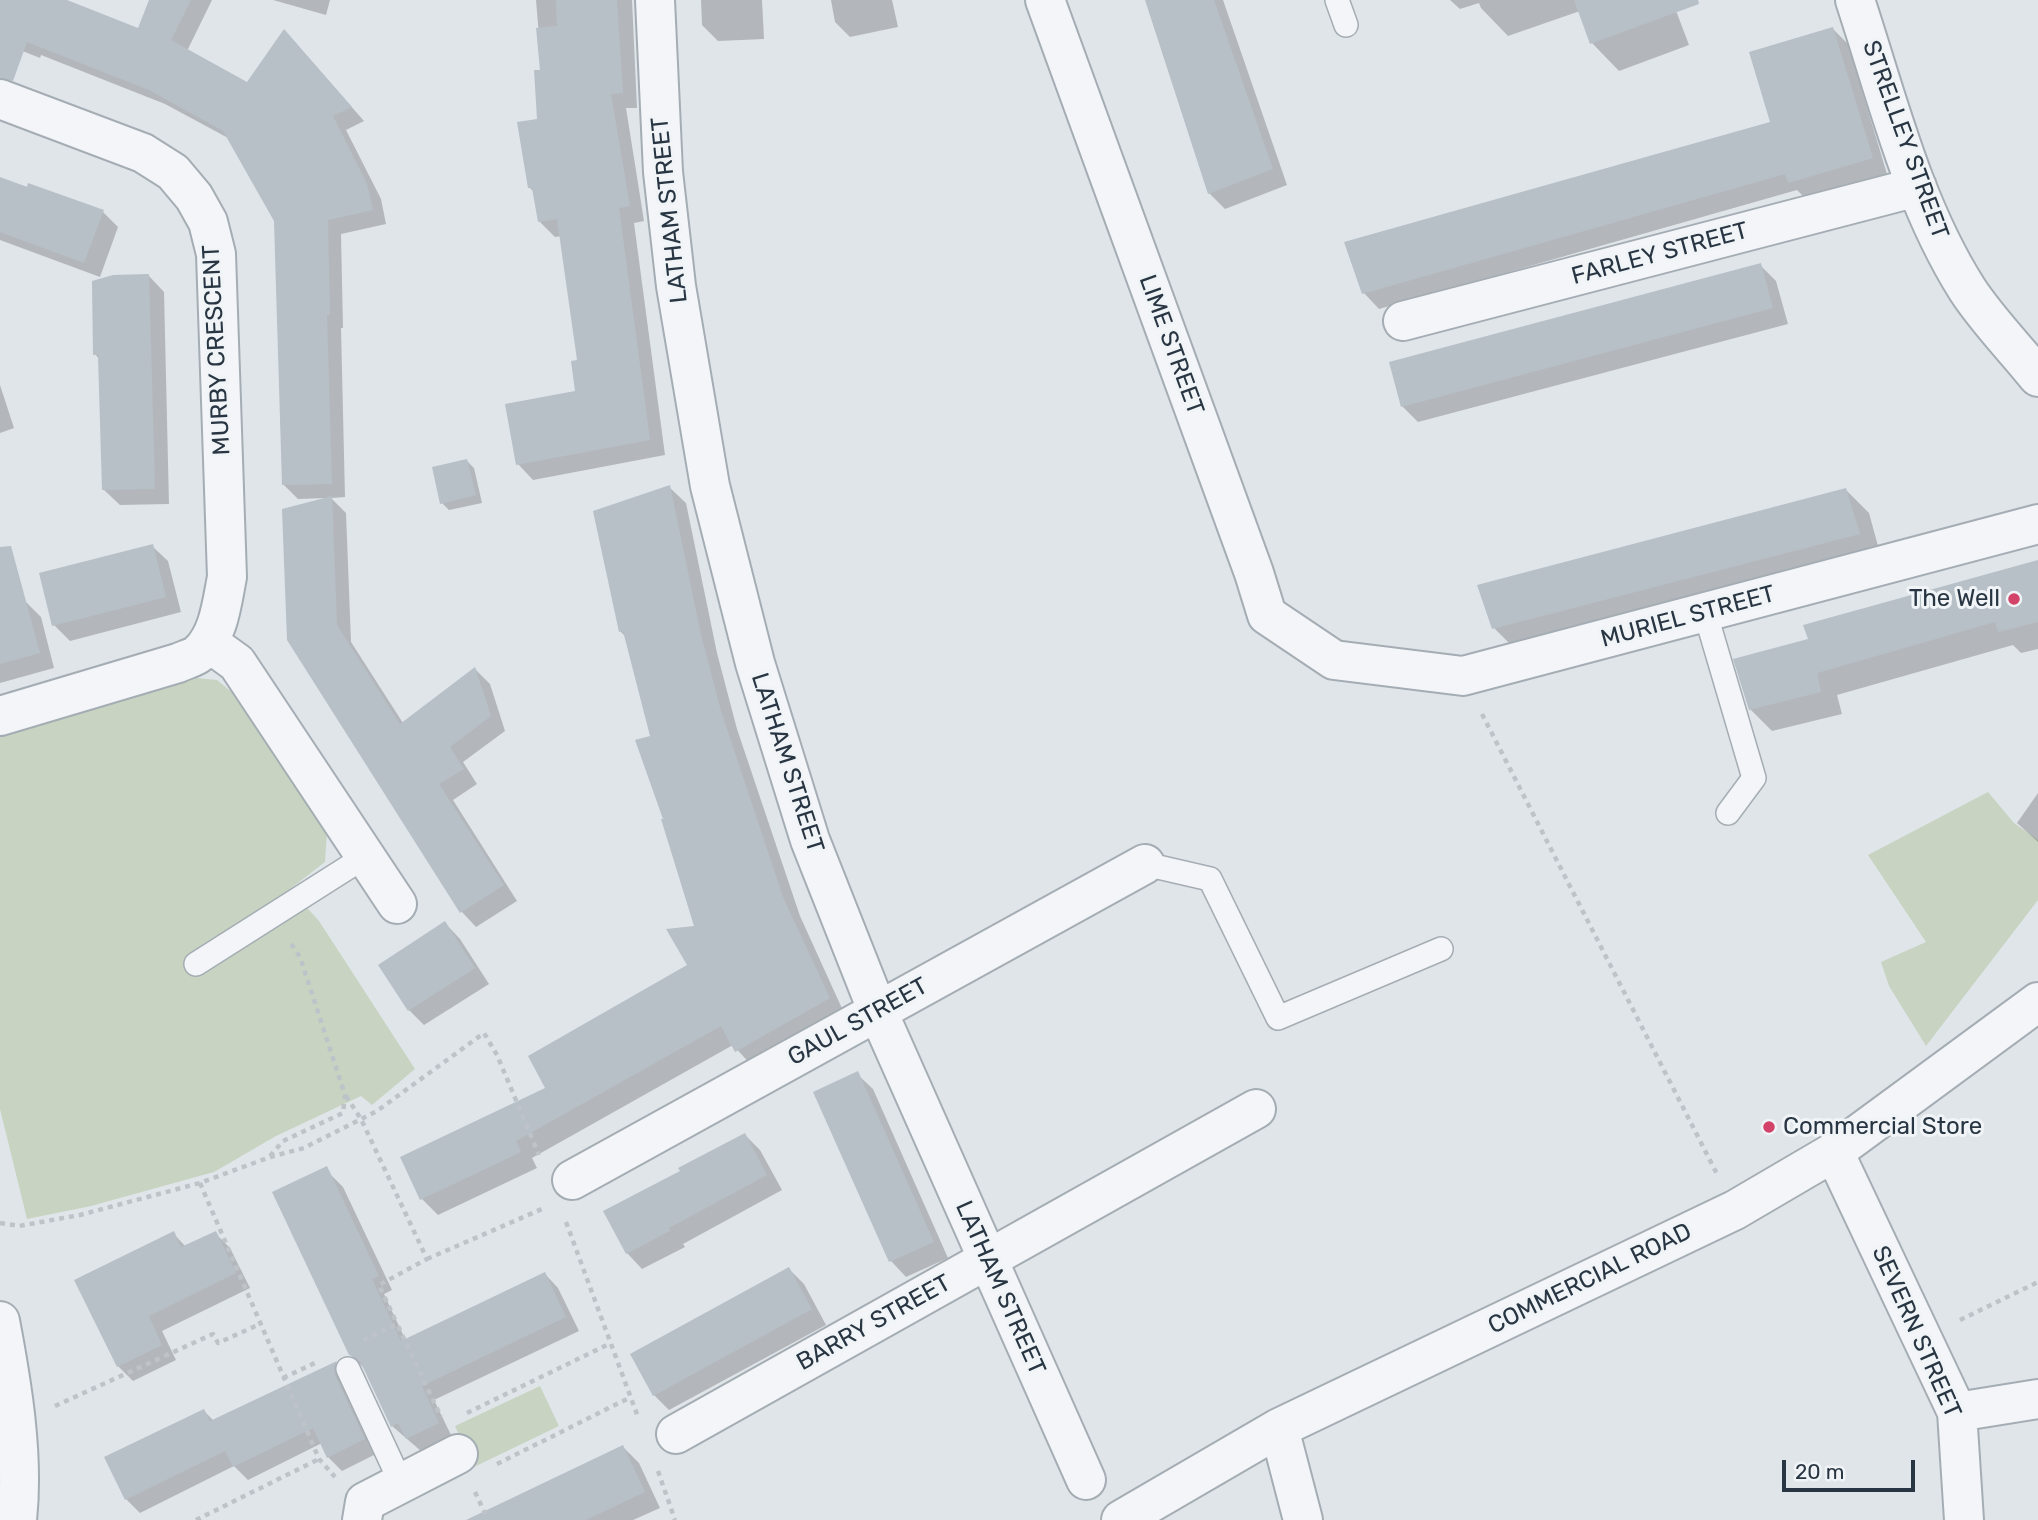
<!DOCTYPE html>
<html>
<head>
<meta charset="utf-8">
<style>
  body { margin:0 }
  #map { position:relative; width:2038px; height:1520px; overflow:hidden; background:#e0e5ea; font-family:Rubik,sans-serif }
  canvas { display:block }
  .scale { position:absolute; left:1782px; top:1460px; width:133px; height:32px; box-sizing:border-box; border:4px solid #283542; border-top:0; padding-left:9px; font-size:21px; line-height:24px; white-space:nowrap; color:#283542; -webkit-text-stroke:5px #f0f4f7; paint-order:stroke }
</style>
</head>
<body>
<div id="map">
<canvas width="2038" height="1520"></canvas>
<div class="scale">20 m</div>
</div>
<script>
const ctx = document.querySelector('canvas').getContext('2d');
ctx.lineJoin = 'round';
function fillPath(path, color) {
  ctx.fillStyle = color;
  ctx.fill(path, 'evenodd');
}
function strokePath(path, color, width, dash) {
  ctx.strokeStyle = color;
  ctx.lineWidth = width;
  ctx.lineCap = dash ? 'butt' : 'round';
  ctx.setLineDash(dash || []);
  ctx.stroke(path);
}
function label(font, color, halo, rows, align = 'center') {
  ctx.font = font + ' Rubik,sans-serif';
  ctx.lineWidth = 6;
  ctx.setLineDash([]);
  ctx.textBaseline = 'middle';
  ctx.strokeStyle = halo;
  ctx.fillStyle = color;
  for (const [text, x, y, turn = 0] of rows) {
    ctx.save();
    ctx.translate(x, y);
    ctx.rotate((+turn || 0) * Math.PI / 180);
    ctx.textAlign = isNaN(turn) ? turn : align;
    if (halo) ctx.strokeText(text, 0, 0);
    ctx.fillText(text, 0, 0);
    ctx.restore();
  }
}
const green = new Path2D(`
  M 187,677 L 217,680 L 234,694 L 327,832 L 325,862 L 290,889 L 319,921 L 415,1069 L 372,1105 L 361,1096 L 276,1136 L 214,1172 L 91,1206 L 27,1219 L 0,1109 L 0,734 Z
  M 1988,792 L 2014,823 L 2038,840 L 2038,900 L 1926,1046 L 1889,986 L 1881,962 L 1926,942 L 1868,855 Z
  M 540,1386 L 559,1426 L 474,1467 L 455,1426 Z`);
const shadow = new Path2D(`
  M 0,0 L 58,0 L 138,30 L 151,0 L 212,0 L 187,51 L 247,84 L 298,46 L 364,121 L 346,130 L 381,199 L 386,224 L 341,234 L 343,328 L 341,328 L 345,497 L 331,498 L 346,513 L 351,642 L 403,723 L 475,669 L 490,684 L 505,731 L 463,762 L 477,784 L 453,800 L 517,901 L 476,927 L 462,912 L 288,639 L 327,498 L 298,499 L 283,484 L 276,220 L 230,139 L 165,104 L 41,55 L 40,58 L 0,42 Z
  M 273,0 L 330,0 L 326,15 Z
  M 536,0 L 632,0 L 637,108 L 626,108 L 644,221 L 634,223 L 665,455 L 533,480 L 518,464 L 577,392 L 579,362 L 562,236 L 555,237 L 540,222 L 535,193 L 530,188 L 539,120 L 542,72 Z
  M 701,0 L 762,0 L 764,39 L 718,41 L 702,25 Z
  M 831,0 L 892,0 L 898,27 L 850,37 L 835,22 Z
  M 1147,0 L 1223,0 L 1287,185 L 1225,209 L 1209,193 Z
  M 1450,0 L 1672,0 L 1689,45 L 1619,71 L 1592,43 L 1580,11 L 1508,36 L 1481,8 L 1479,3 L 1460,9 Z
  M 1833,29 L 1848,44 L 1887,174 L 1805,198 L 1797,190 L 1379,309 L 1364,293 L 1772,123 Z
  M 0,178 L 103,212 L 118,227 L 100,277 L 0,240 Z
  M 1760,265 L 1776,281 L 1788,324 L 1418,422 L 1403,407 L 1391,363 Z
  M 149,276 L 164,292 L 169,504 L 120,505 L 104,490 L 100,360 L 95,354 Z
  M 0,385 L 14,428 L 0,433 Z
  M 467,461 L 474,468 L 482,503 L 449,510 L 442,503 Z
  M 669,487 L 686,503 L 717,653 L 737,729 L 800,916 L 845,1015 L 753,1067 L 733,1045 L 532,1158 L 537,1168 L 438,1215 L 422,1199 L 689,966 L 696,928 L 652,737 L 626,637 L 621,632 L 595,512 Z
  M 1846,490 L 1869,513 L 1881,557 L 1517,651 L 1494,628 Z
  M 152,546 L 168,561 L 181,612 L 70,641 L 54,625 Z
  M 2038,561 L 2038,649 L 2021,653 L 2013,645 L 1837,695 L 1842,714 L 1772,731 L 1750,709 L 1810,641 Z
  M 26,602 L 41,617 L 54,668 L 0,683 L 0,609 Z
  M 2038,793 L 2038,842 L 2017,823 Z
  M 445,923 L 460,939 L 489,984 L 424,1025 L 409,1010 Z
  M 857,1074 L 873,1089 L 948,1258 L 906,1277 L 891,1261 L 815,1093 Z
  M 745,1135 L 760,1150 L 782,1190 L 683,1244 L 685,1247 L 642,1269 L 627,1253 L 682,1172 Z
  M 329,1173 L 343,1187 L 392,1290 L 384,1294 L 406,1341 L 545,1274 L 558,1288 L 579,1331 L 434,1400 L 452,1437 L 421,1451 L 392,1426 L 365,1369 L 350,1354 Z
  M 173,1233 L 186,1247 L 215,1233 L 230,1248 L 250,1288 L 162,1331 L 176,1360 L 133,1381 L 118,1366 Z
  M 789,1269 L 804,1284 L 826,1325 L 669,1410 L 654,1395 Z
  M 336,1363 L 349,1376 L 378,1453 L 342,1471 L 328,1457 L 322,1443 L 248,1480 L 234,1466 L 140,1513 L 126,1499 L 204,1411 L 214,1421 Z
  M 623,1447 L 639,1463 L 660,1508 L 633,1520 L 496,1520 Z`);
const building = new Path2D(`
  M 0,0 L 67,0 L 138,28 L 149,0 L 191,0 L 171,40 L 247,82 L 284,29 L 352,107 L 333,116 L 367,184 L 373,210 L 328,220 L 330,315 L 327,315 L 332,484 L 282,485 L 274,221 L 223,131 L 149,90 L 27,42 L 13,81 L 0,78 Z
  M 556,0 L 617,0 L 623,93 L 611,94 L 630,206 L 619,208 L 650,440 L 516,465 L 505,404 L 575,391 L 571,361 L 577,360 L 557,219 L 538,222 L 532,188 L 528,188 L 517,122 L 537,119 L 534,70 L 540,70 L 536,28 L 557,26 Z
  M 1145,0 L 1214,0 L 1273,169 L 1208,194 Z
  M 1574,0 L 1698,0 L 1699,4 L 1590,44 Z
  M 1833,27 L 1873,158 L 1788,183 L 1785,174 L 1362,294 L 1344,242 L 1770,122 L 1749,52 Z
  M 0,177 L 27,187 L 28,183 L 104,210 L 84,263 L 0,232 Z
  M 1761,263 L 1773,308 L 1401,407 L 1389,362 Z
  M 149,274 L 155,489 L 102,490 L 98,355 L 93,355 L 92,281 L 113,275 Z
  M 467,459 L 476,495 L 440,504 L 432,467 Z
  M 670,485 L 701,635 L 721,711 L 783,897 L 830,998 L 735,1052 L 721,1026 L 516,1141 L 521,1152 L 420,1200 L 400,1157 L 545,1088 L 528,1056 L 687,965 L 666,929 L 694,926 L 661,819 L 663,819 L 635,740 L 650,736 L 623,631 L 619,632 L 593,511 Z
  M 1846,488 L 1860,534 L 1492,629 L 1477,585 Z
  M 332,496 L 337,625 L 400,724 L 475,667 L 491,716 L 450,747 L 464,769 L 439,784 L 504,885 L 460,913 L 287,640 L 282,509 Z
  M 153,544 L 166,597 L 52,626 L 39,573 Z
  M 11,546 L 40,653 L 0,664 L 0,547 Z
  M 2038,560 L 2038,622 L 1998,632 L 1995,622 L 1817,673 L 1821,692 L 1749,710 L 1733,659 L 1808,639 L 1803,625 Z
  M 445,921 L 475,968 L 408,1011 L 378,965 Z
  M 858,1071 L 934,1242 L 889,1262 L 813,1092 Z
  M 745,1133 L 767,1175 L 669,1228 L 670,1231 L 626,1254 L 603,1211 L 680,1171 L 678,1168 Z
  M 327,1166 L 379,1276 L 372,1279 L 401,1341 L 545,1272 L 566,1317 L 422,1386 L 439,1423 L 406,1439 L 398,1423 L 391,1427 L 361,1363 L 355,1357 L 349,1355 L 272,1192 Z
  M 174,1231 L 181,1247 L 216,1231 L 236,1273 L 149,1316 L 162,1345 L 117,1367 L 74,1280 Z
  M 789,1267 L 812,1309 L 653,1396 L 630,1354 Z
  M 337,1361 L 334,1367 L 335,1375 L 365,1439 L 327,1458 L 313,1428 L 233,1467 L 225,1451 L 125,1500 L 104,1457 L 204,1409 L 210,1421 Z
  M 623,1445 L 645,1492 L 586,1520 L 466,1520 Z`);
const path = new Path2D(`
  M 1482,714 L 1717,1174
  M 346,1096 L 361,1119 L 427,1259 L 379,1285 L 397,1324
  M 270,1156 L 283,1141 L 343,1113 L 345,1095 L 300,957 L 290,942
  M 200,1183 L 319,1459 L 335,1477
  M 566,1222 L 638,1417
  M 0,1223 L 19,1226 L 80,1215 L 200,1183 L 270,1157 L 304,1148 L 377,1111 L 484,1033 L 497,1055 L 539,1155
  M 427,1259 L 542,1209
  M 1960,1320 L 2038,1282
  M 363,1340 L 397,1324 L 441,1417
  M 283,1378 L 317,1362
  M 55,1406 L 213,1334 L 218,1343 L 260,1324
  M 467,1413 L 611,1343
  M 497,1464 L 631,1397
  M 658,1471 L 675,1520
  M 475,1492 L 488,1520
  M 196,1520 L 319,1459`);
const service = new Path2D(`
  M 1337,0 L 1346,25
  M 1705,612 L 1754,778 L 1728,813
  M 1145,864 L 1210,879 L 1278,1018 L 1441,949
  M 196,964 L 366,856
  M 348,1369 L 401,1483`);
const minor = new Path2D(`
  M 655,0 L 663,172 L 676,286 L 710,486 L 755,663 L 810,840 L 878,1012 L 1086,1480
  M 1045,0 L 1254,573 L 1267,615 L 1334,660 L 1463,676 L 2038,524
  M 1855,0 C 1887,97 1912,202 1967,289 C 1987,320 2015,348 2038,377
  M 0,99 L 143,153 L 173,172 L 194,197 L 208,222 L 216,254 L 227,577 C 222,602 219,636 198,654 C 193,658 184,660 178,663 L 0,716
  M 1403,321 L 1917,187
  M 208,642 L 237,663 L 397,904
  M 1834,1152 L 1957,1412 L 1964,1520
  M 572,1180 L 1145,864
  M 0,1321 C 12,1384 24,1456 17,1520
  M 1957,1412 L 2038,1399
  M 1279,1428 L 1303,1520
  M 676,1434 L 1256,1109
  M 362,1520 L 365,1502 L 458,1454
  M 1121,1520 L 1279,1428 L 1735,1210 L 1834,1152 L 2038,1002`);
const markers = [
  [2014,599,7,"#d24269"],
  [1769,1127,7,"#d24269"]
];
const streetNames = [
  ["STRELLEY STREET",1905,140,70],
  ["LATHAM STREET",670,210,-96],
  ["FARLEY STREET",1660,254,-15],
  ["LIME STREET",1171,345,70],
  ["MURBY CRESCENT",217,350,-93],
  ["MURIEL STREET",1688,617,-15],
  ["LATHAM STREET",787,763,72],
  ["GAUL STREET",858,1022,-29],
  ["COMMERCIAL ROAD",1590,1279,-26],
  ["LATHAM STREET",1000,1288,66],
  ["BARRY STREET",874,1323,-29],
  ["SEVERN STREET",1916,1332,66]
];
const poiNames = [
  ["The Well",2000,599],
  ["Commercial Store",1783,1127,"left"]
];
fillPath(green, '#c8d4c1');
fillPath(shadow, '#0003');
fillPath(building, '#b7bfc7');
strokePath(service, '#a5adb4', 26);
strokePath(minor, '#a5adb4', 42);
strokePath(path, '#bec3c9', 4.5, [5, 5]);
strokePath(service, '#f3f5f8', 23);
strokePath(minor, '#f3f5f8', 38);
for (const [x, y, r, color] of markers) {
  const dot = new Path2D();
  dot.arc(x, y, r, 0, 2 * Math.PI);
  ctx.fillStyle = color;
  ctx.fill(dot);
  strokePath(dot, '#f0f4f7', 2.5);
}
label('24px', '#283542', '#f0f4f7', streetNames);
label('24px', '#283542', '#f0f4f7', poiNames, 'right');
</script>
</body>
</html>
